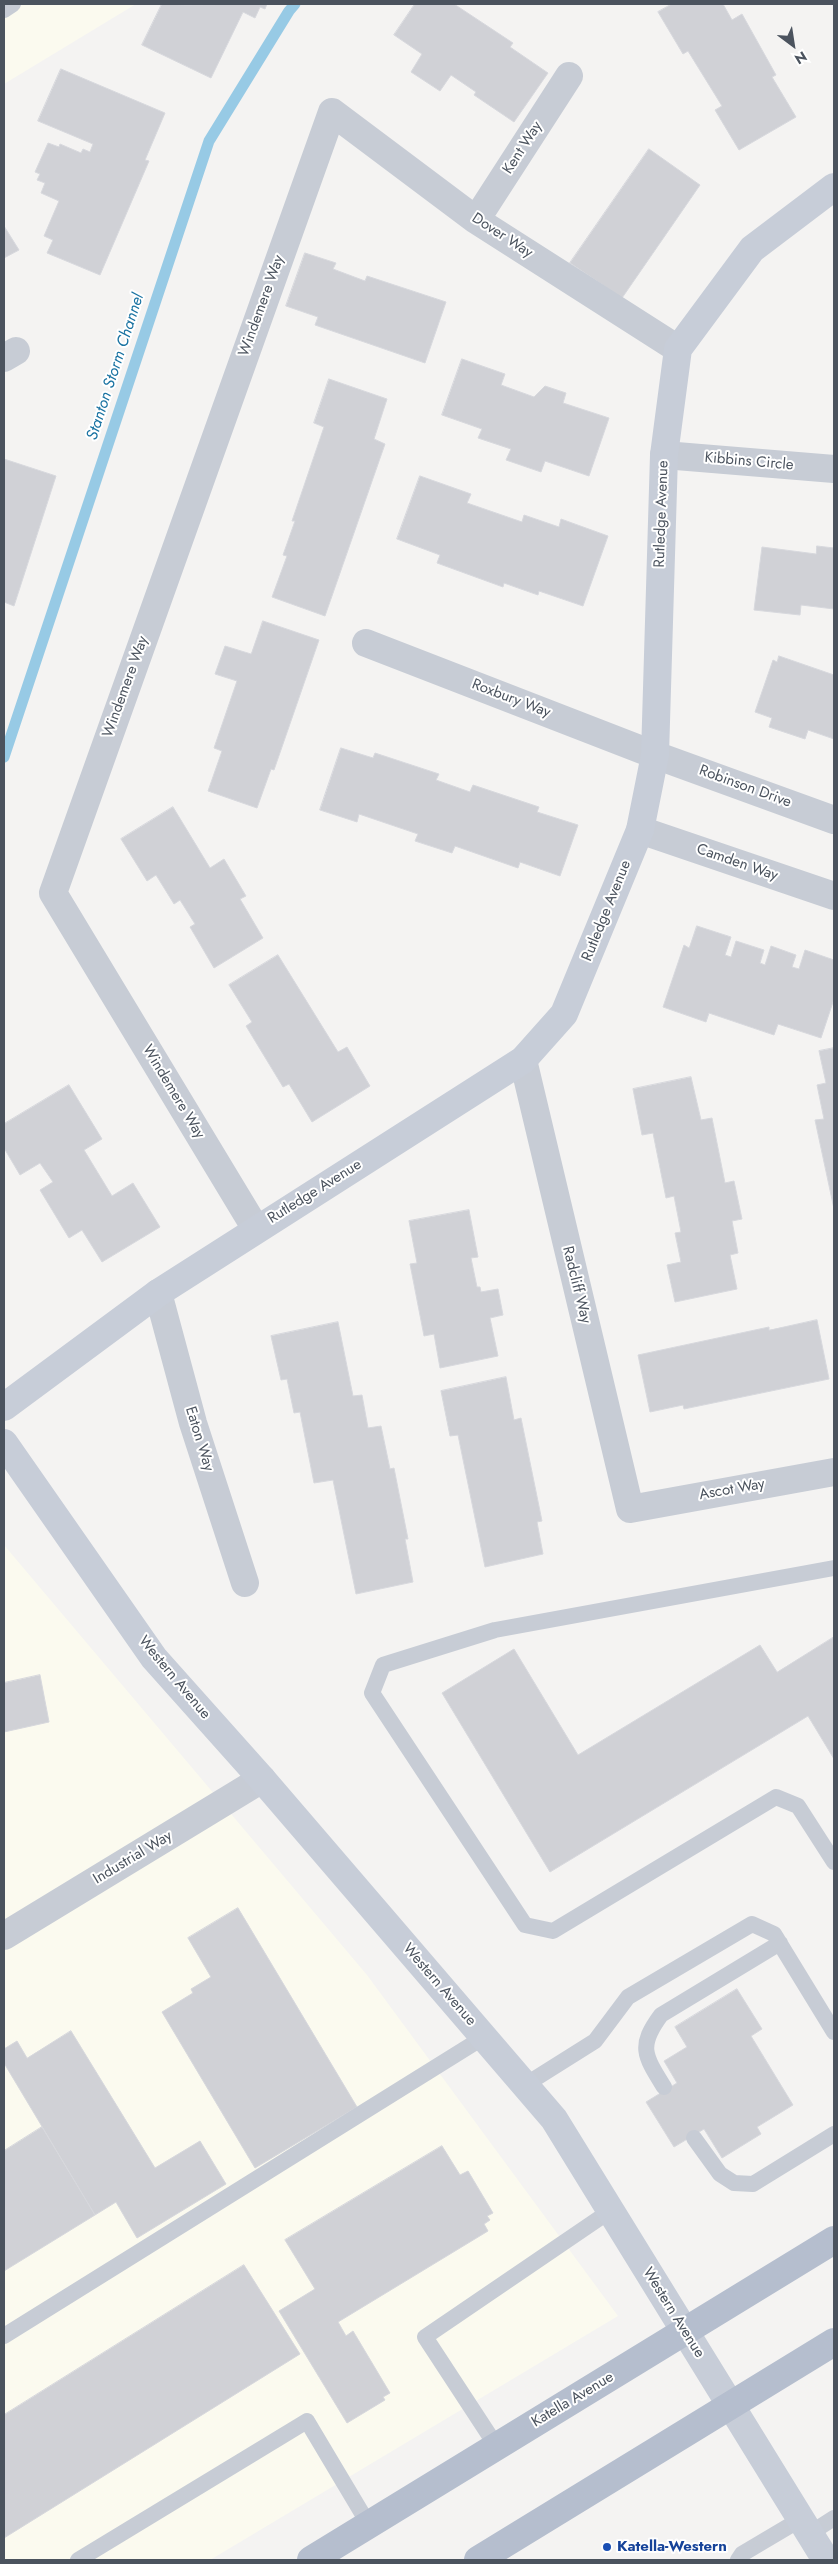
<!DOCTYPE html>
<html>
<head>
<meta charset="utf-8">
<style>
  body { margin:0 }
  #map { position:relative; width:838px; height:2564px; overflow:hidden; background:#f4f3f2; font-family:Jost,sans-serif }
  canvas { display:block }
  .frame { position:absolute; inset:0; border:5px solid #4b535e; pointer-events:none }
  .north { position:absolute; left:768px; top:20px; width:50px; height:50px; -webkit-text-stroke:4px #fff; paint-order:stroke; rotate:149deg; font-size:14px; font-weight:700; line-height:20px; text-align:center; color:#4b535e }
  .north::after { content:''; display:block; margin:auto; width:18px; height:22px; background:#4b535e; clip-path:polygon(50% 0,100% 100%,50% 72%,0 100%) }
</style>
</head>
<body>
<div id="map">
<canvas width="838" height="2564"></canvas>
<div class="frame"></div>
<div class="north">N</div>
</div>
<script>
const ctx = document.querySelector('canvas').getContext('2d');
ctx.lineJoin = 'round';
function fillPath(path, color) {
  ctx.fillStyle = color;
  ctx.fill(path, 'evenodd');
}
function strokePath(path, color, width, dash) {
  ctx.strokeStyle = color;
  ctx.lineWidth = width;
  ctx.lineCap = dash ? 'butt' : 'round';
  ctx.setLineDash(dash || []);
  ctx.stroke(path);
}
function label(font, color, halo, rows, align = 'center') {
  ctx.font = font + ' Jost,sans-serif';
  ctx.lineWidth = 4;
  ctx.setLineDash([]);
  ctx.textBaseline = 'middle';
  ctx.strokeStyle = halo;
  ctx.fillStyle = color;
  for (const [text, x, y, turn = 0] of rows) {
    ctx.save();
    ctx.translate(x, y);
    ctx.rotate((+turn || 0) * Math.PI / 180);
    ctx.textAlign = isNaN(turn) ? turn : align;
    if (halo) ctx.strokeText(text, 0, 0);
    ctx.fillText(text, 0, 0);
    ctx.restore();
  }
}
const commercial = new Path2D(`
  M 4,4 L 136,4 L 4,84 Z
  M 4,1545 L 367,1975 L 618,2316 L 210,2560 L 4,2560 Z`);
const stream = new Path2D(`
  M 4,757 L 209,141 L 289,11 L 295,4`);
const building = new Path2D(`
  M 162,4 L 186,5 L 267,4 L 265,9 L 260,7 L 255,18 L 243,12 L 211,78 L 142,45 Z
  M 415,4 L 454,4 L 513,43 L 510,47 L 548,73 L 514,122 L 474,95 L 476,92 L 451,75 L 440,91 L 411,72 L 422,54 L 394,35 Z
  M 672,4 L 723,4 L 732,20 L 742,14 L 776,75 L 772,77 L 796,117 L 739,150 L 715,110 L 722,106 L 688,51 L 683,54 L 658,12 Z
  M 61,69 L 165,113 L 145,160 L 149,161 L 100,275 L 47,253 L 53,240 L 44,236 L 59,201 L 41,193 L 45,183 L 37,180 L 40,174 L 35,172 L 48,143 L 59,147 L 60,144 L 81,153 L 83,149 L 90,152 L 93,144 L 38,121 Z
  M 649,149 L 700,185 L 622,298 L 570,263 Z
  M 4,226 L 19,250 L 4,258 Z
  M 305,253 L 336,263 L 333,269 L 365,281 L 367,276 L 446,302 L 425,363 L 315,325 L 318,317 L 286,306 Z
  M 462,359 L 505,374 L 501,385 L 534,397 L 545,386 L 566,393 L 563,403 L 609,418 L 589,476 L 545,461 L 541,472 L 506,460 L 511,449 L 478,438 L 482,429 L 442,415 Z
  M 329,379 L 387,399 L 374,439 L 385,444 L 325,616 L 272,597 L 287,556 L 283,555 L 295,521 L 292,521 L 324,427 L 314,423 Z
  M 4,459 L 56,476 L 14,606 L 4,602 Z
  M 420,476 L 471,494 L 467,503 L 522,522 L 524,515 L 559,527 L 561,519 L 608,536 L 583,606 L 539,591 L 538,595 L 504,583 L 503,587 L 437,563 L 440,555 L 397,539 Z
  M 817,546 L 834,548 L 834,609 L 801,605 L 800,615 L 754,610 L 762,547 L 816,554 Z
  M 263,621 L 319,640 L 274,770 L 271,769 L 257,808 L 208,791 L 222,751 L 214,748 L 237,681 L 215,674 L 225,646 L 251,654 Z
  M 779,656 L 834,675 L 834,739 L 808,730 L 805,739 L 769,727 L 772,718 L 755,712 L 773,660 L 777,662 Z
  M 341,748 L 373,758 L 375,753 L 439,774 L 436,780 L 470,792 L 473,785 L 539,807 L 537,812 L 578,825 L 560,876 L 520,862 L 518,868 L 455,846 L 452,853 L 415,841 L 418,834 L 359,814 L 357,822 L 320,810 Z
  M 173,807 L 210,868 L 224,859 L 246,896 L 240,899 L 263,938 L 214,968 L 190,927 L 195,924 L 180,900 L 174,904 L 156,875 L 147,881 L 121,839 Z
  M 697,926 L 731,937 L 725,955 L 731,957 L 736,941 L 764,950 L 760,963 L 765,965 L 771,946 L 796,955 L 792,967 L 799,969 L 805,950 L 834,960 L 834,999 L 821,1038 L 778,1024 L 774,1035 L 709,1013 L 706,1022 L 663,1007 L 684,945 L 689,948 Z
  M 278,955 L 338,1052 L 347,1047 L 370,1086 L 312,1122 L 289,1084 L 283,1087 L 246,1026 L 252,1022 L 229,985 Z
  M 834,1048 L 834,1209 L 815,1120 L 824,1119 L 817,1085 L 826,1083 L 819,1051 Z
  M 691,1077 L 701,1120 L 712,1118 L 725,1183 L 734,1181 L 742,1219 L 732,1221 L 738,1253 L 730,1255 L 737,1289 L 675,1302 L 667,1265 L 681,1262 L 675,1233 L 681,1232 L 674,1196 L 666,1198 L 653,1133 L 642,1135 L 633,1089 Z
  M 69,1085 L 102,1139 L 84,1150 L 112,1196 L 133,1183 L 160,1227 L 102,1262 L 82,1230 L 69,1238 L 40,1190 L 53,1182 L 40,1163 L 20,1175 L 4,1148 L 4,1124 Z
  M 469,1210 L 478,1257 L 471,1258 L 477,1287 L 480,1287 L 481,1292 L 498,1289 L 503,1315 L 490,1318 L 498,1356 L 440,1368 L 434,1334 L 424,1336 L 410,1264 L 417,1263 L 409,1221 Z
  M 817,1320 L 829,1379 L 684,1409 L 683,1405 L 650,1412 L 638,1355 L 769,1327 L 769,1330 Z
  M 338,1322 L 353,1396 L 362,1395 L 368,1428 L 381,1426 L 390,1469 L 394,1468 L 408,1539 L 405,1539 L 413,1582 L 356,1594 L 333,1480 L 314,1483 L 300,1412 L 294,1413 L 287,1379 L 281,1380 L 271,1336 Z
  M 506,1377 L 514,1420 L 521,1418 L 542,1521 L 537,1522 L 543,1554 L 485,1567 L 458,1435 L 450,1436 L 441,1391 Z
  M 834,1637 L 834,1759 L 808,1716 L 550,1872 L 442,1693 L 514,1649 L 578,1755 L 760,1645 L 777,1672 Z
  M 40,1675 L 49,1722 L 4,1732 L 4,1683 Z
  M 238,1908 L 357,2107 L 255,2168 L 162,2012 L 193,1993 L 191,1989 L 211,1977 L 188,1938 Z
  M 737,1989 L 762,2029 L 751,2036 L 793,2105 L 757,2127 L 761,2134 L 722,2158 L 704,2129 L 674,2147 L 646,2102 L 677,2083 L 664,2061 L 687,2047 L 675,2027 Z
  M 71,2031 L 155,2168 L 200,2141 L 226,2184 L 137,2238 L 116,2202 L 95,2215 L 4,2063 L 4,2049 L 17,2041 L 27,2058 Z
  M 42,2127 L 95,2215 L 4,2271 L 4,2151 Z
  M 442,2146 L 460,2175 L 468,2171 L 493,2213 L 487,2216 L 490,2220 L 484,2224 L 488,2231 L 338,2322 L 346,2336 L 353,2331 L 390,2393 L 383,2397 L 385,2400 L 347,2423 L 279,2311 L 315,2289 L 285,2240 Z
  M 244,2265 L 300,2354 L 4,2538 L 4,2415 Z`);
const lane = new Path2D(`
  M 4,10 L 13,4
  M 834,1568 L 495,1630 L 383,1665 L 372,1693 L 525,1925 L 553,1931 L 776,1797 L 798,1806 L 834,1862
  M 525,2085 L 595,2041 L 628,1997 L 752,1924 L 774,1934 L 834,2032
  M 664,2087 C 644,2055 638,2046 661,2015 L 780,1943
  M 694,2138 L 720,2174 L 734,2183 L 753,2184 L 834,2134
  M 4,2336 L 484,2037
  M 497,2447 L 425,2337 L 610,2211
  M 809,2534 L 834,2518
  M 78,2560 L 307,2421 L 369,2525
  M 738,2560 L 742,2554 L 801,2519`);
const street = new Path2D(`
  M 476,220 L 569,76
  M 4,358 L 16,351
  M 664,455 L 834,469
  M 366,643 L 655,755 L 834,820
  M 640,830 L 834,896
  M 523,1060 L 630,1509 L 834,1472
  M 256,1229 L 53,893 L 332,112 L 476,220 L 678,349
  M 158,1293 L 193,1423 L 245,1583
  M 4,1936 L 262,1779`);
const secondary = new Path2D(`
  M 4,1407 L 158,1293 L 523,1060 L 564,1014 L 640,830 L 655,755 L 664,455 L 678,349 L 752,249 L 834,187
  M 4,1443 L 154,1658 L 262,1779 L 554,2119 L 826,2560`);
const primary = new Path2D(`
  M 311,2560 L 834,2240
  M 478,2560 L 834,2342`);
const markers = [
  [607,2547,5,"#1a4fb4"]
];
const streetNames = [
  ["Kent Way",523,148,-57],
  ["Dover Way",502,236,33],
  ["Windemere Way",262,306,-70],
  ["Kibbins Circle",749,462,5],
  ["Rutledge Avenue",662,514,-88],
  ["Windemere Way",126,687,-70],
  ["Roxbury Way",511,699,21],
  ["Robinson Drive",745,787,20],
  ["Camden Way",737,863,19],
  ["Rutledge Avenue",607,911,-68],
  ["Windemere Way",173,1092,59],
  ["Rutledge Avenue",315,1192,-32],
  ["Radcliff Way",576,1285,76],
  ["Eaton Way",199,1439,73],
  ["Ascot Way",732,1490,-10],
  ["Western Avenue",174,1678,50],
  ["Industrial Way",133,1858,-31],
  ["Western Avenue",439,1985,49],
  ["Western Avenue",673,2313,58],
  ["Katella Avenue",573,2400,-31]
];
const transitNames = [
  ["Katella-Western",617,2547]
];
const waterNames = [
  ["Stanton Storm Channel",116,367,-72]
];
fillPath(commercial, '#fbfaef');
strokePath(stream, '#97cae5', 11);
fillPath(building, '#d0d1d6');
strokePath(building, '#d7d8dd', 1);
strokePath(lane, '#c7ccd5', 16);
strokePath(street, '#c7ccd5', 28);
strokePath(secondary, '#c7cdd8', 28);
strokePath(primary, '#b5bece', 28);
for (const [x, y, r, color] of markers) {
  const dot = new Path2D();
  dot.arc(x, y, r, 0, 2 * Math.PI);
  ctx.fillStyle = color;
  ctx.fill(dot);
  strokePath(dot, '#fff', 2);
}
label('15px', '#4b535e', '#fff', streetNames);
label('bold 15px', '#164399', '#fff', transitNames, 'left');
label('italic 16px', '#1a73a2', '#fff', waterNames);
</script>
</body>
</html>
